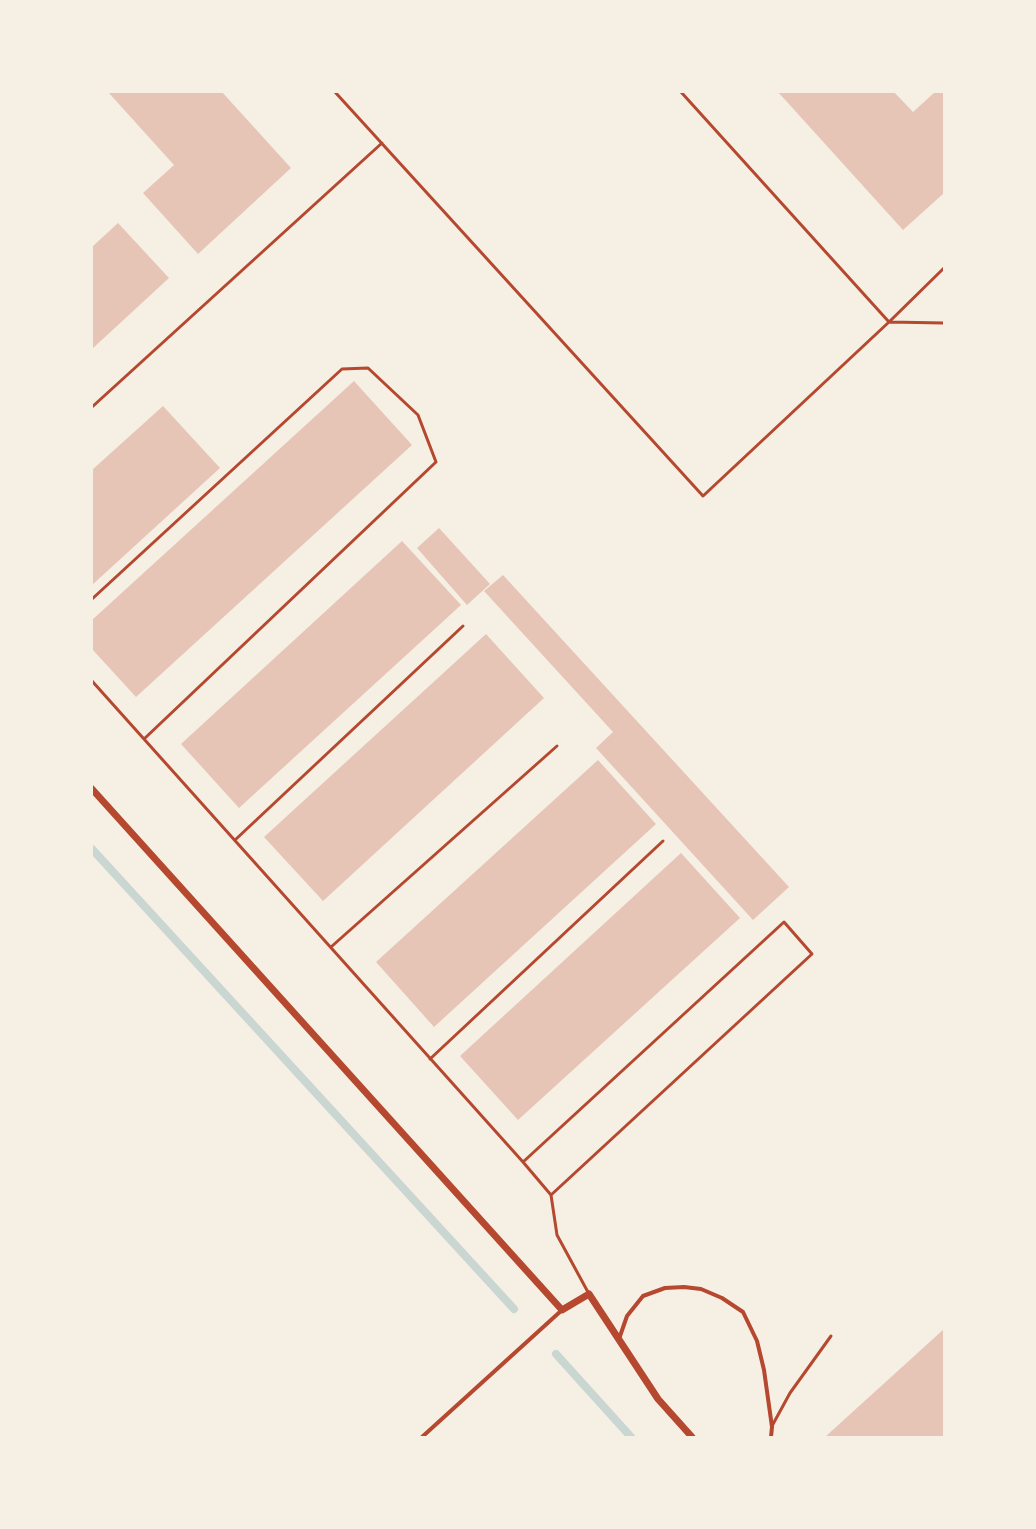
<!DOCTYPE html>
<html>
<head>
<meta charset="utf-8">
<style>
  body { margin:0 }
  #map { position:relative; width:1036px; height:1529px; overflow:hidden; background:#f6efe4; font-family:Overpass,sans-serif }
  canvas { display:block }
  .frame { position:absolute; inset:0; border:93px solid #f6efe4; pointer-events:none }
</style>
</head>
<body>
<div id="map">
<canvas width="1036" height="1529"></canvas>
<div class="frame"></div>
</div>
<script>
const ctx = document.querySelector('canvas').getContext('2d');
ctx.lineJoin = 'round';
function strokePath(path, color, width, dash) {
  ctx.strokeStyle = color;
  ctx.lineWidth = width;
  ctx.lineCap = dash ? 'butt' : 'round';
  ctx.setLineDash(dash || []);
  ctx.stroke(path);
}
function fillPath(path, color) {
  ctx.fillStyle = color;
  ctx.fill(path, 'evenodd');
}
const stream = new Path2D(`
  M 92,849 L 514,1309
  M 556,1354 L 631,1437`);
const building = new Path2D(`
  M 108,92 L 222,92 L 291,168 L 198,254 L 143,193 L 174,165 Z
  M 778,92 L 894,92 L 913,112 L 935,92 L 944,92 L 944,193 L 903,230 Z
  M 118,223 L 169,278 L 92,349 L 92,247 Z
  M 354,381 L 412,445 L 136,697 L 92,649 L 92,620 Z
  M 163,406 L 220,468 L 92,585 L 92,470 Z
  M 439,528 L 490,584 L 467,605 L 417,548 Z
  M 402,541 L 461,605 L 239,808 L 181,744 Z
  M 503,575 L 789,887 L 753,920 L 596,748 L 613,732 L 484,591 Z
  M 486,634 L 544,698 L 323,901 L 264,837 Z
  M 598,760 L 656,824 L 434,1027 L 376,962 Z
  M 681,853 L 740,918 L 518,1120 L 460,1056 Z
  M 944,1329 L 943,1437 L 825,1437 Z`);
const service = new Path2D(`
  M 335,92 L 703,496 L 889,322 L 681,92
  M 889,322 L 944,268
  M 889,322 L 944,323
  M 92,407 L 382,143
  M 92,599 L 342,369 L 368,368 L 418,415 L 436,462 L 144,739
  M 92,681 L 523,1162 L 551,1195 L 557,1235 L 589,1294
  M 235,840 L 463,626
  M 331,947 L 557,746
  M 430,1059 L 663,841
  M 523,1162 L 784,922 L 812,954 L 551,1195
  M 772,1426 L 790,1393 L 831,1336`);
const minor = new Path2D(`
  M 619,1339 L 627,1316 L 643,1296 L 665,1288 L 684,1287 L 701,1289 L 722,1298 L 743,1312 L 757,1341 L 764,1370 L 772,1427 L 771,1437
  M 422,1437 L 562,1310`);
const tertiary = new Path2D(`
  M 92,789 L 562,1310 L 589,1294 L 658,1399 L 692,1437`);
strokePath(stream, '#c9d6d2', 8);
fillPath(building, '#e6c5b7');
strokePath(service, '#b5482f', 3);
strokePath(minor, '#b5482f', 4);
strokePath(tertiary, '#b5482f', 7);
</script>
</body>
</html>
